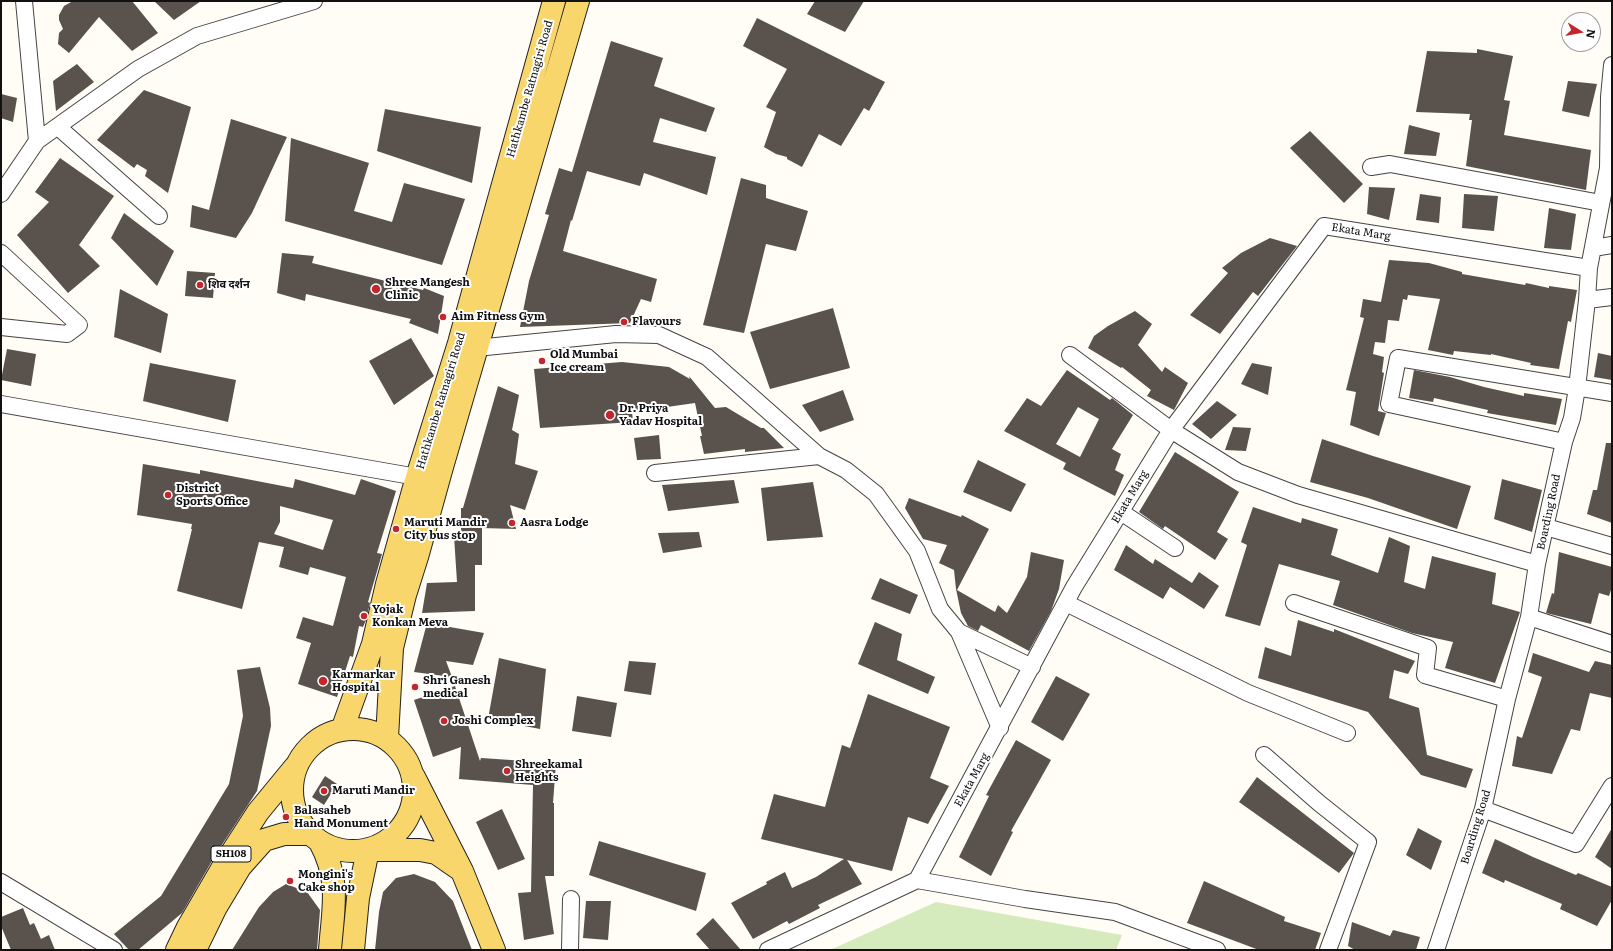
<!DOCTYPE html>
<html>
<head>
<meta charset="utf-8">
<style>
  body { margin:0 }
  #map { position:relative; width:1613px; height:951px; overflow:hidden; background:#fffdf5; font-family:Literata,serif }
  canvas { display:block }
  .frame { position:absolute; inset:0; border:2px solid #111; pointer-events:none }
  .north { position:absolute; left:1561px; top:12px; width:40px; height:40px; box-sizing:border-box; background:#fff; border:1px solid #a0a0a0; border-radius:50%; rotate:101deg; font-size:11px; font-weight:700; line-height:16px; text-align:center; color:#111 }
  .north::after { content:''; display:block; margin:auto; width:14px; height:18px; background:#c4262e; clip-path:polygon(50% 0,100% 100%,50% 72%,0 100%) }
</style>
</head>
<body>
<div id="map">
<canvas width="1613" height="951"></canvas>
<div class="frame"></div>
<div class="north">N</div>
</div>
<script>
const ctx = document.querySelector('canvas').getContext('2d');
ctx.lineJoin = 'round';
function fillPath(path, color) {
  ctx.fillStyle = color;
  ctx.fill(path, 'evenodd');
}
function strokePath(path, color, width, dash) {
  ctx.strokeStyle = color;
  ctx.lineWidth = width;
  ctx.lineCap = dash ? 'butt' : 'round';
  ctx.setLineDash(dash || []);
  ctx.stroke(path);
}
function label(font, color, halo, rows, align = 'center') {
  ctx.font = font + ' Literata,"Noto Sans Devanagari",serif';
  ctx.lineWidth = 4;
  ctx.setLineDash([]);
  ctx.textBaseline = 'middle';
  ctx.strokeStyle = halo;
  ctx.fillStyle = color;
  for (const [text, x, y, turn = 0] of rows) {
    ctx.save();
    ctx.translate(x, y);
    ctx.rotate((+turn || 0) * Math.PI / 180);
    ctx.textAlign = isNaN(turn) ? turn : align;
    if (halo) ctx.strokeText(text, 0, 0);
    ctx.fillText(text, 0, 0);
    ctx.restore();
  }
}
const green = new Path2D(`
  M 936,902 L 1122,935 L 1116,950 L 830,950 Z`);
const building = new Path2D(`
  M 73,1 L 132,1 L 158,33 L 132,51 L 99,17 L 69,53 L 58,44 L 59,33 L 63,29 L 59,20 L 59,15 L 64,6 Z
  M 154,1 L 201,1 L 174,20 Z
  M 815,1 L 864,1 L 845,32 L 807,14 Z
  M 757,18 L 885,82 L 869,111 L 864,108 L 841,146 L 819,134 L 802,167 L 787,159 L 787,157 L 776,154 L 764,147 L 776,112 L 766,107 L 787,69 L 743,46 Z
  M 611,41 L 663,58 L 654,86 L 715,108 L 706,132 L 660,118 L 653,142 L 716,157 L 707,195 L 644,173 L 640,186 L 587,171 L 572,221 L 571,220 L 563,251 L 657,279 L 651,302 L 641,299 L 630,323 L 520,327 L 529,281 L 549,215 L 545,214 L 559,168 L 572,172 Z
  M 1477,49 L 1513,56 L 1504,100 L 1510,101 L 1504,135 L 1591,150 L 1586,190 L 1466,166 L 1472,120 L 1469,120 L 1470,114 L 1416,112 L 1427,51 L 1477,53 Z
  M 77,64 L 94,82 L 56,111 L 53,81 Z
  M 1568,81 L 1597,84 L 1589,117 L 1562,111 Z
  M 144,90 L 191,107 L 168,193 L 145,176 L 147,170 L 137,164 L 134,168 L 97,140 Z
  M 1,94 L 17,98 L 13,122 L 1,118 Z
  M 385,109 L 481,127 L 472,183 L 377,151 Z
  M 231,119 L 287,137 L 252,213 L 236,238 L 190,227 L 192,205 L 209,210 Z
  M 1409,125 L 1440,133 L 1436,156 L 1404,154 Z
  M 1310,131 L 1363,184 L 1344,203 L 1290,148 Z
  M 291,138 L 369,163 L 354,211 L 392,222 L 404,183 L 465,199 L 442,265 L 285,221 Z
  M 60,158 L 114,196 L 79,245 L 100,266 L 68,293 L 17,235 L 49,202 L 35,192 Z
  M 741,178 L 766,185 L 766,198 L 808,211 L 796,251 L 766,244 L 744,333 L 703,325 Z
  M 1369,187 L 1395,188 L 1389,220 L 1367,214 Z
  M 1420,194 L 1441,197 L 1439,223 L 1416,220 Z
  M 1464,194 L 1498,196 L 1494,231 L 1462,228 Z
  M 1549,208 L 1576,214 L 1571,250 L 1544,248 Z
  M 124,213 L 174,251 L 157,286 L 111,238 Z
  M 1270,238 L 1297,246 L 1258,296 L 1253,292 L 1220,334 L 1190,315 L 1228,273 L 1222,268 L 1241,253 Z
  M 282,253 L 314,256 L 312,263 L 423,290 L 424,288 L 444,296 L 438,334 L 409,323 L 411,319 L 306,294 L 305,301 L 277,293 Z
  M 1389,260 L 1429,263 L 1462,272 L 1462,274 L 1525,285 L 1526,283 L 1549,288 L 1549,286 L 1577,290 L 1571,322 L 1568,321 L 1559,369 L 1530,365 L 1531,363 L 1491,354 L 1491,355 L 1454,351 L 1453,355 L 1428,350 L 1440,299 L 1408,295 L 1407,300 L 1403,299 L 1399,321 L 1388,320 L 1385,343 L 1375,342 L 1373,354 L 1384,357 L 1382,372 L 1384,373 L 1378,411 L 1386,413 L 1379,436 L 1350,425 L 1356,392 L 1346,390 L 1364,318 L 1360,317 L 1363,299 L 1381,302 Z
  M 187,271 L 215,273 L 213,298 L 185,296 Z
  M 120,289 L 168,314 L 161,353 L 114,337 Z
  M 833,308 L 850,368 L 770,389 L 750,332 Z
  M 1135,311 L 1152,324 L 1138,345 L 1162,372 L 1165,367 L 1188,383 L 1174,410 L 1147,396 L 1151,390 L 1122,367 L 1121,368 L 1088,348 L 1094,336 L 1108,326 Z
  M 411,338 L 434,376 L 394,405 L 369,361 Z
  M 7,349 L 36,354 L 31,386 L 1,380 Z
  M 1598,353 L 1612,356 L 1612,380 L 1594,377 Z
  M 622,362 L 669,367 L 690,379 L 689,376 L 715,408 L 726,407 L 761,428 L 764,428 L 784,448 L 745,452 L 745,449 L 704,454 L 700,436 L 702,436 L 695,403 L 632,412 L 633,422 L 540,428 L 534,369 Z
  M 150,363 L 236,380 L 228,422 L 143,401 Z
  M 1252,363 L 1272,367 L 1268,395 L 1241,384 Z
  M 1067,370 L 1110,400 L 1112,398 L 1133,415 L 1112,449 L 1121,454 L 1115,470 L 1124,475 L 1115,496 L 1063,469 L 1066,463 L 1004,431 L 1027,398 L 1041,406 ZM 1078,407 L 1099,419 L 1080,457 L 1056,444 Z
  M 1414,370 L 1450,377 L 1484,387 L 1524,396 L 1524,393 L 1562,399 L 1556,425 L 1487,413 L 1488,410 L 1434,398 L 1433,402 L 1409,398 Z
  M 498,386 L 519,395 L 512,430 L 519,434 L 515,464 L 538,471 L 525,510 L 510,505 L 516,529 L 482,528 L 482,565 L 475,565 L 475,611 L 422,613 L 427,583 L 457,582 L 454,536 L 461,536 L 461,508 L 463,508 Z
  M 843,390 L 854,420 L 820,432 L 802,405 Z
  M 1217,401 L 1237,415 L 1211,439 L 1192,424 Z
  M 1233,427 L 1251,428 L 1246,451 L 1225,450 Z
  M 659,435 L 661,459 L 637,460 L 634,438 Z
  M 1322,439 L 1373,456 L 1471,486 L 1457,529 L 1368,498 L 1310,482 Z
  M 1606,443 L 1612,443 L 1612,523 L 1587,514 L 1593,490 L 1597,490 Z
  M 1175,452 L 1239,492 L 1217,532 L 1228,539 L 1215,560 L 1165,526 L 1163,529 L 1139,512 Z
  M 978,460 L 1026,484 L 1011,512 L 963,492 Z
  M 143,464 L 200,474 L 200,470 L 293,488 L 295,479 L 355,495 L 361,479 L 396,491 L 377,553 L 382,554 L 368,602 L 370,603 L 366,620 L 363,627 L 359,626 L 353,657 L 350,656 L 337,697 L 298,684 L 311,643 L 296,638 L 303,617 L 333,626 L 346,577 L 310,567 L 308,575 L 279,567 L 284,547 L 259,542 L 242,609 L 177,591 L 192,529 L 191,529 L 192,524 L 137,515 ZM 280,506 L 333,520 L 323,550 L 274,534 L 280,522 Z
  M 1502,479 L 1542,490 L 1532,532 L 1494,519 Z
  M 734,480 L 739,503 L 668,511 L 662,485 Z
  M 813,482 L 823,537 L 767,541 L 761,488 Z
  M 909,498 L 961,517 L 962,515 L 989,529 L 957,590 L 995,612 L 998,605 L 1007,613 L 1027,577 L 1031,552 L 1064,560 L 1059,589 L 1051,611 L 1029,651 L 981,625 L 978,631 L 968,626 L 961,613 L 956,589 L 954,570 L 939,563 L 947,545 L 923,539 L 905,508 Z
  M 1253,507 L 1301,523 L 1302,518 L 1338,529 L 1331,555 L 1378,573 L 1389,537 L 1410,546 L 1404,582 L 1425,589 L 1432,556 L 1496,573 L 1492,604 L 1520,612 L 1495,683 L 1445,668 L 1453,642 L 1412,633 L 1333,605 L 1340,581 L 1279,564 L 1260,626 L 1225,616 L 1247,545 L 1241,542 Z
  M 699,532 L 702,547 L 663,553 L 658,533 Z
  M 1126,545 L 1153,564 L 1155,559 L 1192,583 L 1199,572 L 1219,586 L 1204,609 L 1170,587 L 1163,599 L 1114,570 Z
  M 1559,552 L 1612,567 L 1612,587 L 1609,596 L 1599,593 L 1591,624 L 1546,613 L 1552,593 L 1554,594 Z
  M 880,578 L 918,595 L 910,614 L 871,599 Z
  M 1298,620 L 1334,632 L 1334,629 L 1415,661 L 1408,674 L 1394,670 L 1389,698 L 1419,708 L 1427,755 L 1473,769 L 1466,788 L 1421,775 L 1368,712 L 1258,678 L 1265,647 L 1291,656 Z
  M 875,622 L 902,634 L 897,660 L 935,677 L 928,694 L 858,664 Z
  M 427,623 L 484,633 L 473,665 L 446,661 L 452,677 L 414,672 Z
  M 1533,653 L 1589,672 L 1595,661 L 1612,665 L 1612,698 L 1590,693 L 1580,731 L 1571,729 L 1552,774 L 1512,766 L 1517,736 L 1522,738 L 1542,677 L 1528,672 Z
  M 499,658 L 546,669 L 540,729 L 488,719 Z
  M 629,661 L 656,663 L 651,695 L 624,691 Z
  M 260,667 L 270,708 L 271,726 L 257,791 L 216,854 L 182,913 L 138,950 L 129,950 L 114,934 L 161,896 L 229,784 L 243,716 L 237,670 Z
  M 1056,676 L 1090,694 L 1063,741 L 1031,722 Z
  M 455,686 L 480,761 L 481,758 L 556,763 L 553,803 L 554,803 L 554,876 L 545,876 L 554,934 L 524,940 L 518,893 L 531,892 L 533,785 L 459,779 L 461,747 L 433,757 L 414,700 Z
  M 868,694 L 950,727 L 930,778 L 949,786 L 928,824 L 908,817 L 892,871 L 847,860 L 862,884 L 818,905 L 820,908 L 789,924 L 787,921 L 753,939 L 731,903 L 767,884 L 766,882 L 785,872 L 792,888 L 816,877 L 844,859 L 761,839 L 774,794 L 825,807 L 842,745 L 850,748 Z
  M 577,696 L 617,703 L 611,737 L 572,731 Z
  M 1016,740 L 1051,760 L 1011,831 L 1013,832 L 991,876 L 959,857 L 989,796 L 986,795 Z
  M 325,776 L 337,784 L 324,805 L 312,797 Z
  M 1257,777 L 1354,853 L 1339,873 L 1239,802 Z
  M 502,809 L 525,859 L 498,870 L 476,822 Z
  M 1418,828 L 1442,841 L 1431,870 L 1406,855 Z
  M 1612,828 L 1612,869 L 1595,857 Z
  M 1495,839 L 1533,857 L 1576,875 L 1578,873 L 1612,887 L 1612,900 L 1597,926 L 1560,909 L 1562,904 L 1505,880 L 1504,883 L 1482,873 Z
  M 599,841 L 706,873 L 696,911 L 589,875 Z
  M 414,874 L 435,882 L 453,901 L 472,950 L 375,950 L 379,912 L 383,892 L 396,878 Z
  M 1204,881 L 1285,917 L 1284,921 L 1321,933 L 1315,950 L 1259,950 L 1187,923 Z
  M 286,884 L 307,892 L 320,910 L 317,950 L 232,950 L 259,907 L 273,892 Z
  M 586,901 L 611,901 L 608,940 L 583,938 Z
  M 23,908 L 30,925 L 34,923 L 41,939 L 49,935 L 55,950 L 11,950 L 1,926 L 1,917 Z
  M 713,918 L 741,950 L 710,950 L 696,934 Z
  M 1352,922 L 1390,936 L 1393,930 L 1420,937 L 1416,950 L 1355,950 L 1348,946 Z`);
const minor = new Path2D(`
  M 24,1 L 37,141
  M 58,127 L 159,216
  M 1371,167 L 1390,164 L 1601,203
  M 1,194 L 37,141 L 138,69 L 197,36 L 314,1
  M 1593,248 L 1612,245
  M 1,253 L 79,325 L 67,334 L 1,327
  M 1587,300 L 1612,297
  M 476,348 L 616,334 L 659,335 L 707,357 L 819,456 L 846,470 L 876,494 L 917,551 L 940,609 L 959,632 L 1000,728
  M 1070,355 L 1171,430 L 1238,472 L 1298,495 L 1537,564
  M 1,404 L 417,477
  M 1564,442 L 1389,404 L 1398,358 L 1612,393
  M 655,473 L 819,456
  M 1121,512 L 1175,548
  M 1546,527 L 1612,546
  M 1066,603 L 1248,693 L 1347,733
  M 1294,603 L 1428,648 L 1425,675 L 1507,699
  M 1529,617 L 1612,644
  M 959,632 L 1032,667
  M 1264,755 L 1319,803 L 1368,842 L 1328,950
  M 1483,809 L 1576,844 L 1612,786
  M 917,880 L 1025,899 L 1115,912 L 1217,950
  M 1,882 L 114,950
  M 570,950 L 571,899
  M 768,950 L 917,880 L 1074,587 L 1171,430 L 1324,226 L 1589,268
  M 1436,950 L 1483,809 L 1507,699 L 1529,617 L 1537,564 L 1564,442 L 1572,418 L 1577,388 L 1587,300 L 1589,268 L 1608,168 L 1609,97 L 1612,65`);
const primary = new Path2D(`
  M292 790a61 61 0 1 1 122 0a61 61 0 1 1-122 0Z
  M 342,730 L 373,644 L 387,584 L 417,477 L 459,343 L 554,1
  M 387,738 L 392,648 L 405,595 L 417,557 L 442,467 L 578,1
  M 414,777 L 462,871 L 494,950
  M 320,842 C 341,881 333,908 330,950
  M 177,950 L 188,927 L 227,860 L 258,812 L 295,767
  M 195,950 L 216,907 L 240,867 L 264,840 L 284,834 L 309,834
  M 353,950 L 358,898 L 368,850 L 420,850 L 436,853 L 462,871`);
const markers = [
  [200,285,4,"#c4262e"],
  [376,289,5,"#c4262e"],
  [443,317,4,"#c4262e"],
  [624,322,4,"#c4262e"],
  [542,361,4,"#c4262e"],
  [610,415,5,"#c4262e"],
  [168,495,4,"#c4262e"],
  [512,523,4,"#c4262e"],
  [396,529,4,"#c4262e"],
  [364,616,4,"#c4262e"],
  [323,681,5,"#c4262e"],
  [415,687,4,"#c4262e"],
  [444,721,4,"#c4262e"],
  [507,771,4,"#c4262e"],
  [324,791,4,"#c4262e"],
  [286,817,4,"#c4262e"],
  [290,881,4,"#c4262e"]
];
const shields = [
  [231,854,40]
];
const shieldNames = [
  ["SH108",231,854]
];
const streetNames = [
  ["Hathkambe Ratnagiri Road",530,89,-74],
  ["Ekata Marg",1361,232,9],
  ["Hathkambe Ratnagiri Road",441,401,-73],
  ["Ekata Marg",1130,497,-59],
  ["Boarding Road",1549,512,-78],
  ["Ekata Marg",972,780,-61],
  ["Boarding Road",1476,827,-73]
];
const poiNames = [
  ["Shree Mangesh",385,283],
  ["Clinic",385,296],
  ["शिव दर्शन",208,285],
  ["Aim Fitness Gym",451,317],
  ["Flavours",632,322],
  ["Old Mumbai",550,355],
  ["Ice cream",550,368],
  ["Dr. Priya",619,409],
  ["Yadav Hospital",619,422],
  ["District",176,489],
  ["Sports Office",176,502],
  ["Maruti Mandir",404,523],
  ["City bus stop",404,536],
  ["Aasra Lodge",520,523],
  ["Yojak",372,610],
  ["Konkan Meva",372,623],
  ["Karmarkar",332,675],
  ["Hospital",332,688],
  ["Shri Ganesh",423,681],
  ["medical",423,694],
  ["Joshi Complex",452,721],
  ["Shreekamal",515,765],
  ["Heights",515,778],
  ["Maruti Mandir",332,791],
  ["Balasaheb",294,811],
  ["Hand Monument",294,824],
  ["Mongini's",298,875],
  ["Cake shop",298,888]
];
fillPath(green, '#d5ebbd');
fillPath(building, '#5a524d');
strokePath(minor, '#444', 18);
strokePath(primary, '#222', 24);
strokePath(minor, '#fff', 16);
strokePath(primary, '#f9d66b', 22);
for (const [x, y, r, color] of markers) {
  const dot = new Path2D();
  dot.arc(x, y, r, 0, 2 * Math.PI);
  ctx.fillStyle = color;
  ctx.fill(dot);
  strokePath(dot, '#fff', 1.5);
}
for (const [x, y, w] of shields) {
  const box = new Path2D();
  box.roundRect(x - w / 2, y - 8, w, 16, 3);
  ctx.fillStyle = '#fff';
  ctx.fill(box);
  strokePath(box, '#111', 1);
}
label('bold 10px', '#111', null, shieldNames);
label('11px', '#111', '#fff', streetNames);
label('bold 11px', '#111', '#fff', poiNames, 'left');
</script>
</body>
</html>
